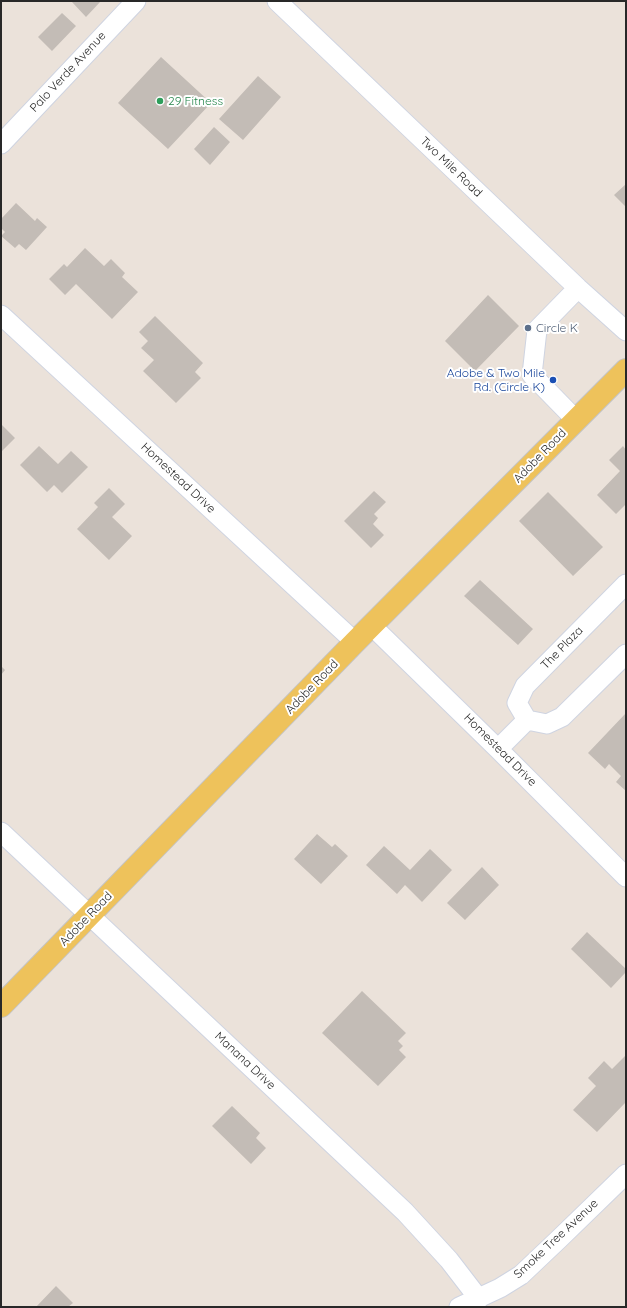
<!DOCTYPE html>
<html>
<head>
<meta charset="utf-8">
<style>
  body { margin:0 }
  #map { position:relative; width:627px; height:1308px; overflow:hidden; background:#ebe2da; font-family:Quicksand,sans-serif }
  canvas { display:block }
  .frame { position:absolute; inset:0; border:2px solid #282828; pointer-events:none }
</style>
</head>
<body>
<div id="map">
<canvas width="627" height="1308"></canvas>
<div class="frame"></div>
</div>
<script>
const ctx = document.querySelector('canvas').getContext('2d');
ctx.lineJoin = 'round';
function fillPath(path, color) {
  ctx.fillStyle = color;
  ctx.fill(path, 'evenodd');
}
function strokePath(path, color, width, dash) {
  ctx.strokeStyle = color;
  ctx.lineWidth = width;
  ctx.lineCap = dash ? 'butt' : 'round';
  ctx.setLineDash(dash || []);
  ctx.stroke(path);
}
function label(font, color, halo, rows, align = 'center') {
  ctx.font = font + ' Quicksand,sans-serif';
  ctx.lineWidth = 4;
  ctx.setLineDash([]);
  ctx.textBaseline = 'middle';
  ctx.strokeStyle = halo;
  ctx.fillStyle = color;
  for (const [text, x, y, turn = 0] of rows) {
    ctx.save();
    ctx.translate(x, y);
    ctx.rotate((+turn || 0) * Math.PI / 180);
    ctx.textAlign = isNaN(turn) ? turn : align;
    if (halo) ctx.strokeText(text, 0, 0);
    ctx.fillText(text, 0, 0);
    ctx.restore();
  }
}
const building = new Path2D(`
  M 73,1 L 101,1 L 86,17 L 72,2 Z
  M 62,13 L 76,26 L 52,51 L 38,37 Z
  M 161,57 L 211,103 L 168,149 L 118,103 Z
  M 258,76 L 281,97 L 243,140 L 219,119 Z
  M 214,127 L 230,142 L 210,165 L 194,149 Z
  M 626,184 L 626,207 L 614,195 Z
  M 16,203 L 35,221 L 37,218 L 47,227 L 26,250 L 19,244 L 15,248 L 1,236 L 5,232 L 1,228 L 1,219 Z
  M 85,248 L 104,266 L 111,259 L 125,273 L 122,277 L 138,292 L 112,319 L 76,284 L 65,295 L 49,279 L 64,264 L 67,267 Z
  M 488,295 L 519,326 L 475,371 L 445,341 Z
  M 155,316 L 203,363 L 195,372 L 201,378 L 176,403 L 143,371 L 154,360 L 141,348 L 148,341 L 139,332 Z
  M 1,424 L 15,438 L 1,452 Z
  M 39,446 L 58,464 L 71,451 L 88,467 L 62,493 L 54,485 L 47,492 L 20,465 Z
  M 623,446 L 626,450 L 626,504 L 616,514 L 597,495 L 620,471 L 609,460 Z
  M 109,488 L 125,504 L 112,517 L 132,536 L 109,560 L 77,529 L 98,507 L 94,503 Z
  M 374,491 L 386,502 L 374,514 L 378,518 L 373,524 L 384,535 L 371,548 L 344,521 Z
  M 548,492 L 603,547 L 573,576 L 519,521 Z
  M 480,580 L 533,629 L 518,645 L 464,596 Z
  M 1,666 L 5,670 L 1,675 Z
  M 626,713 L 626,791 L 616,782 L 621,776 L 609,764 L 605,769 L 588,753 Z
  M 317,834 L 332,847 L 335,844 L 348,856 L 321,884 L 294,859 Z
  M 384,846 L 410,870 L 430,849 L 452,870 L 422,902 L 405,885 L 397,894 L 366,865 Z
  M 482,867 L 499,885 L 465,920 L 447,903 Z
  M 587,932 L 626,969 L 626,972 L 611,988 L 571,949 Z
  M 362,991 L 406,1033 L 398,1041 L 403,1046 L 399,1050 L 406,1057 L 378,1086 L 322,1033 Z
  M 625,1056 L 626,1058 L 626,1102 L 597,1132 L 573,1110 L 596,1086 L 588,1078 L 604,1061 L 612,1069 Z
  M 232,1106 L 260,1133 L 256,1138 L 266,1148 L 251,1164 L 212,1126 Z
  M 56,1286 L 73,1303 L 68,1307 L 36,1307 Z`);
const minor = new Path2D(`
  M 277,1 L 578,288 L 626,331
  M 1,144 L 136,1
  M 1,315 L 355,642
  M 576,420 L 532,375 L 537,330 L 578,288
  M 626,584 L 525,686 L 517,703 L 527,720 L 547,724 L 562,717 L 626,654
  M 372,626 L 498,749 L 626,877
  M 498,749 L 527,720
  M 1,832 L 405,1212 L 449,1260 L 479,1299
  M 459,1307 L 500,1288 L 521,1275 L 559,1239 L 626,1174`);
const major = new Path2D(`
  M 1,1006 L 355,642 L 626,370`);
const markers = [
  [160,101,4,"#2e9e5b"],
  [528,328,4,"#5c6f8a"],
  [553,380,4,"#1a4fb4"]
];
const streetNames = [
  ["Palo Verde Avenue",68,72,-47],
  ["Two Mile Road",451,167,44],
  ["Adobe Road",540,456,-46],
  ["Homestead Drive",178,478,43],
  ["The Plaza",562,648,-46],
  ["Adobe Road",312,687,-46],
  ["Homestead Drive",500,750,45],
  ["Adobe Road",86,919,-46],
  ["Manana Drive",245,1061,43],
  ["Smoke Tree Avenue",556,1239,-43]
];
const leisureNames = [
  ["29 Fitness",168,101]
];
const serviceNames = [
  ["Circle K",536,328]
];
const transitNames = [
  ["Adobe & Two Mile",545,373],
  ["Rd. (Circle K)",545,387]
];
fillPath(building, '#c3bcb6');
strokePath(minor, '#cfd4e1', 21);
strokePath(major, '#c3c3c3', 24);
strokePath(minor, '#fff', 19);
strokePath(major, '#eec25b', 22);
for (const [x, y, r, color] of markers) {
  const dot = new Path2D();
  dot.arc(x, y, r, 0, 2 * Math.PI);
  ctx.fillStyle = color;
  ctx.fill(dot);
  strokePath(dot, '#fff', 1.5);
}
label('12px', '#282828', '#fff', streetNames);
label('12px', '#27864d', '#fff', leisureNames, 'left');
label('12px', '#4e5e75', '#fff', serviceNames, 'left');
label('12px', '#164399', '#fff', transitNames, 'right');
</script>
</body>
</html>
